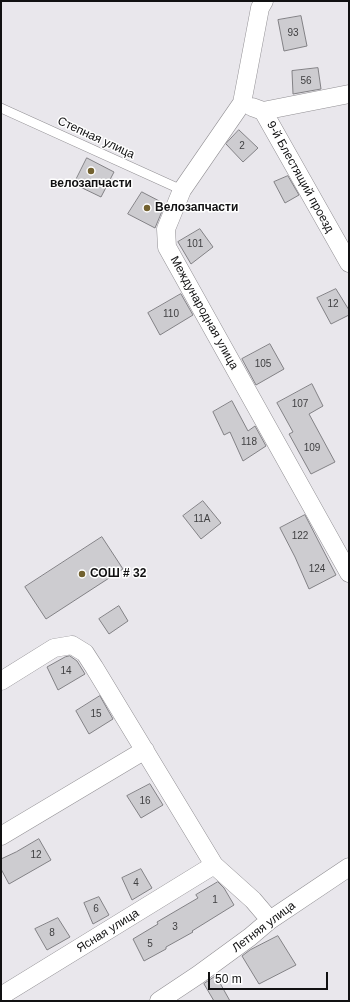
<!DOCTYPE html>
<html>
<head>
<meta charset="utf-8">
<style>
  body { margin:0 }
  #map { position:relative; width:350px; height:1002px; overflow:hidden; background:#e9e7ec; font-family:Helvetica,sans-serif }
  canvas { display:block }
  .frame { position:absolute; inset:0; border:2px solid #111112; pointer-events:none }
  .scale { position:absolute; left:208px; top:972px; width:120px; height:18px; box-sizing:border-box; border:2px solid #111112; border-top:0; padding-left:5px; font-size:12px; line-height:14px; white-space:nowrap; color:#111112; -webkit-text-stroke:3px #fff; paint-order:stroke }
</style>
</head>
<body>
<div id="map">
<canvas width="350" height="1002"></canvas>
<div class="frame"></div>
<div class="scale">50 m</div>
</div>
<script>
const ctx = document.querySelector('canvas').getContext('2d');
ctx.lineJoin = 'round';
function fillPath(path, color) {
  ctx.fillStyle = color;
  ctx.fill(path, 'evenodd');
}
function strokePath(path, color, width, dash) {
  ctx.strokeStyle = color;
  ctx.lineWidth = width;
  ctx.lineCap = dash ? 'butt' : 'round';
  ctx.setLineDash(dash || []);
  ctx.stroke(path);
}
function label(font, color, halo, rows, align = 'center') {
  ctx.font = font + ' Helvetica,sans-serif';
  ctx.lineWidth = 3;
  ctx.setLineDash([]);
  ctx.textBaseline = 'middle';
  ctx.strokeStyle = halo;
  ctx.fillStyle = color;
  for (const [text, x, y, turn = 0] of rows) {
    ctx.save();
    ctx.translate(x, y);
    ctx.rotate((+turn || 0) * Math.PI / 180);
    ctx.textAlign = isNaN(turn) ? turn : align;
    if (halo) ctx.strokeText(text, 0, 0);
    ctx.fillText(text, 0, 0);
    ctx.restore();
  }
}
const building = new Path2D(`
  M 301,16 L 307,46 L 284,51 L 278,20 Z
  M 318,68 L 321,89 L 293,94 L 292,71 Z
  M 239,130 L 258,148 L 243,162 L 226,144 Z
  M 87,158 L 114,172 L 101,197 L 74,184 Z
  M 288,176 L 299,195 L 285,203 L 274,182 Z
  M 142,192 L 165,204 L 155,228 L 128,214 Z
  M 200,229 L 213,247 L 191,264 L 178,242 Z
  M 336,289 L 349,310 L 349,315 L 331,324 L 317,298 Z
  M 181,294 L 193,315 L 160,335 L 148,313 Z
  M 270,344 L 284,369 L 256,385 L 242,359 Z
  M 312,384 L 323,406 L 309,414 L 335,462 L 311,474 L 289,434 L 293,432 L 277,403 Z
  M 232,401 L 248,431 L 255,426 L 266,446 L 243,461 L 230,432 L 224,435 L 213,412 Z
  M 203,501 L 221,523 L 201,539 L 183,516 Z
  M 305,515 L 336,575 L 309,589 L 295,557 L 280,528 Z
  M 102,537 L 123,569 L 46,619 L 25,587 Z
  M 119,606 L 128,621 L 109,634 L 99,619 Z
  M 70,656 L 77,661 L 85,674 L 58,690 L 47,667 L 65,657 Z
  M 100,696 L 113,719 L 89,734 L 76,711 Z
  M 150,784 L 163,805 L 141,818 L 127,796 Z
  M 39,839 L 51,860 L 9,884 L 1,869 L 1,859 L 16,852 Z
  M 141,869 L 152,888 L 132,900 L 122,878 Z
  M 218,882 L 224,888 L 234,905 L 192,931 L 193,932 L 166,947 L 166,949 L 144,961 L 133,939 L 158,924 L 157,922 L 198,898 L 196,895 Z
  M 99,897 L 109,915 L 93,924 L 84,903 Z
  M 58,918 L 70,937 L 47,950 L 35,929 Z
  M 278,936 L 296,965 L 259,984 L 242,956 L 250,950 Z
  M 216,976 L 230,1001 L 214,1001 L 204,984 Z`);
const service = new Path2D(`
  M 1,108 L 182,190`);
const minor = new Path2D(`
  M 264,1 L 260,8 L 242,103 L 182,190 L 166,229 L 167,247 L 349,573
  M 252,107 L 263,111 L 349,94
  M 263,111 L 349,263
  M 1,681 L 54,648 L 72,645 L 85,653 L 94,667 L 214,865 L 253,900 L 270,920
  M 1,836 L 145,750
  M 1,996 L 214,865
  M 159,1001 L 198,975 L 250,937 L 270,920 L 349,867`);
const markers = [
  [91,171,4,"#72612f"],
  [147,208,4,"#72612f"],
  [82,574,4,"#72612f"]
];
const numberNames = [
  ["93",293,33],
  ["56",306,81],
  ["2",242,146],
  ["101",195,244],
  ["12",333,304],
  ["110",171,314],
  ["105",263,364],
  ["107",300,404],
  ["118",249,442],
  ["109",312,448],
  ["11А",202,519],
  ["122",300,536],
  ["124",317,569],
  ["14",66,671],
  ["15",96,714],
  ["16",145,801],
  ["12",36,855],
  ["4",136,883],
  ["1",215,900],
  ["6",96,909],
  ["3",175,927],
  ["8",52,933],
  ["5",150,944]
];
const streetNames = [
  ["Степная улица",96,138,25],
  ["9-й Блестящий проезд",300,177,61],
  ["Международная улица",204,313,61],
  ["Летняя улица",264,927,-37],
  ["Ясная улица",108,931,-32]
];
const poiNames = [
  ["велозапчасти",91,184,"center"],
  ["Велозапчасти",155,208],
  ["СОШ # 32",90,574]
];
fillPath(building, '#cdccd0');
strokePath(building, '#828185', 1);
strokePath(service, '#918f93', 10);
strokePath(minor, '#918f93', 19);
strokePath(service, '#fff', 9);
strokePath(minor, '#fff', 18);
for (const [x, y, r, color] of markers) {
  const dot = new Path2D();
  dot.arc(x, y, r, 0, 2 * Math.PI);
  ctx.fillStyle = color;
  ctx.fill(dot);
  strokePath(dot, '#fff', 1.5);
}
label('10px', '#404042', null, numberNames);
label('12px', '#111112', '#fff', streetNames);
label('bold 12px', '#111112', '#fff', poiNames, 'left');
</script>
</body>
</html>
